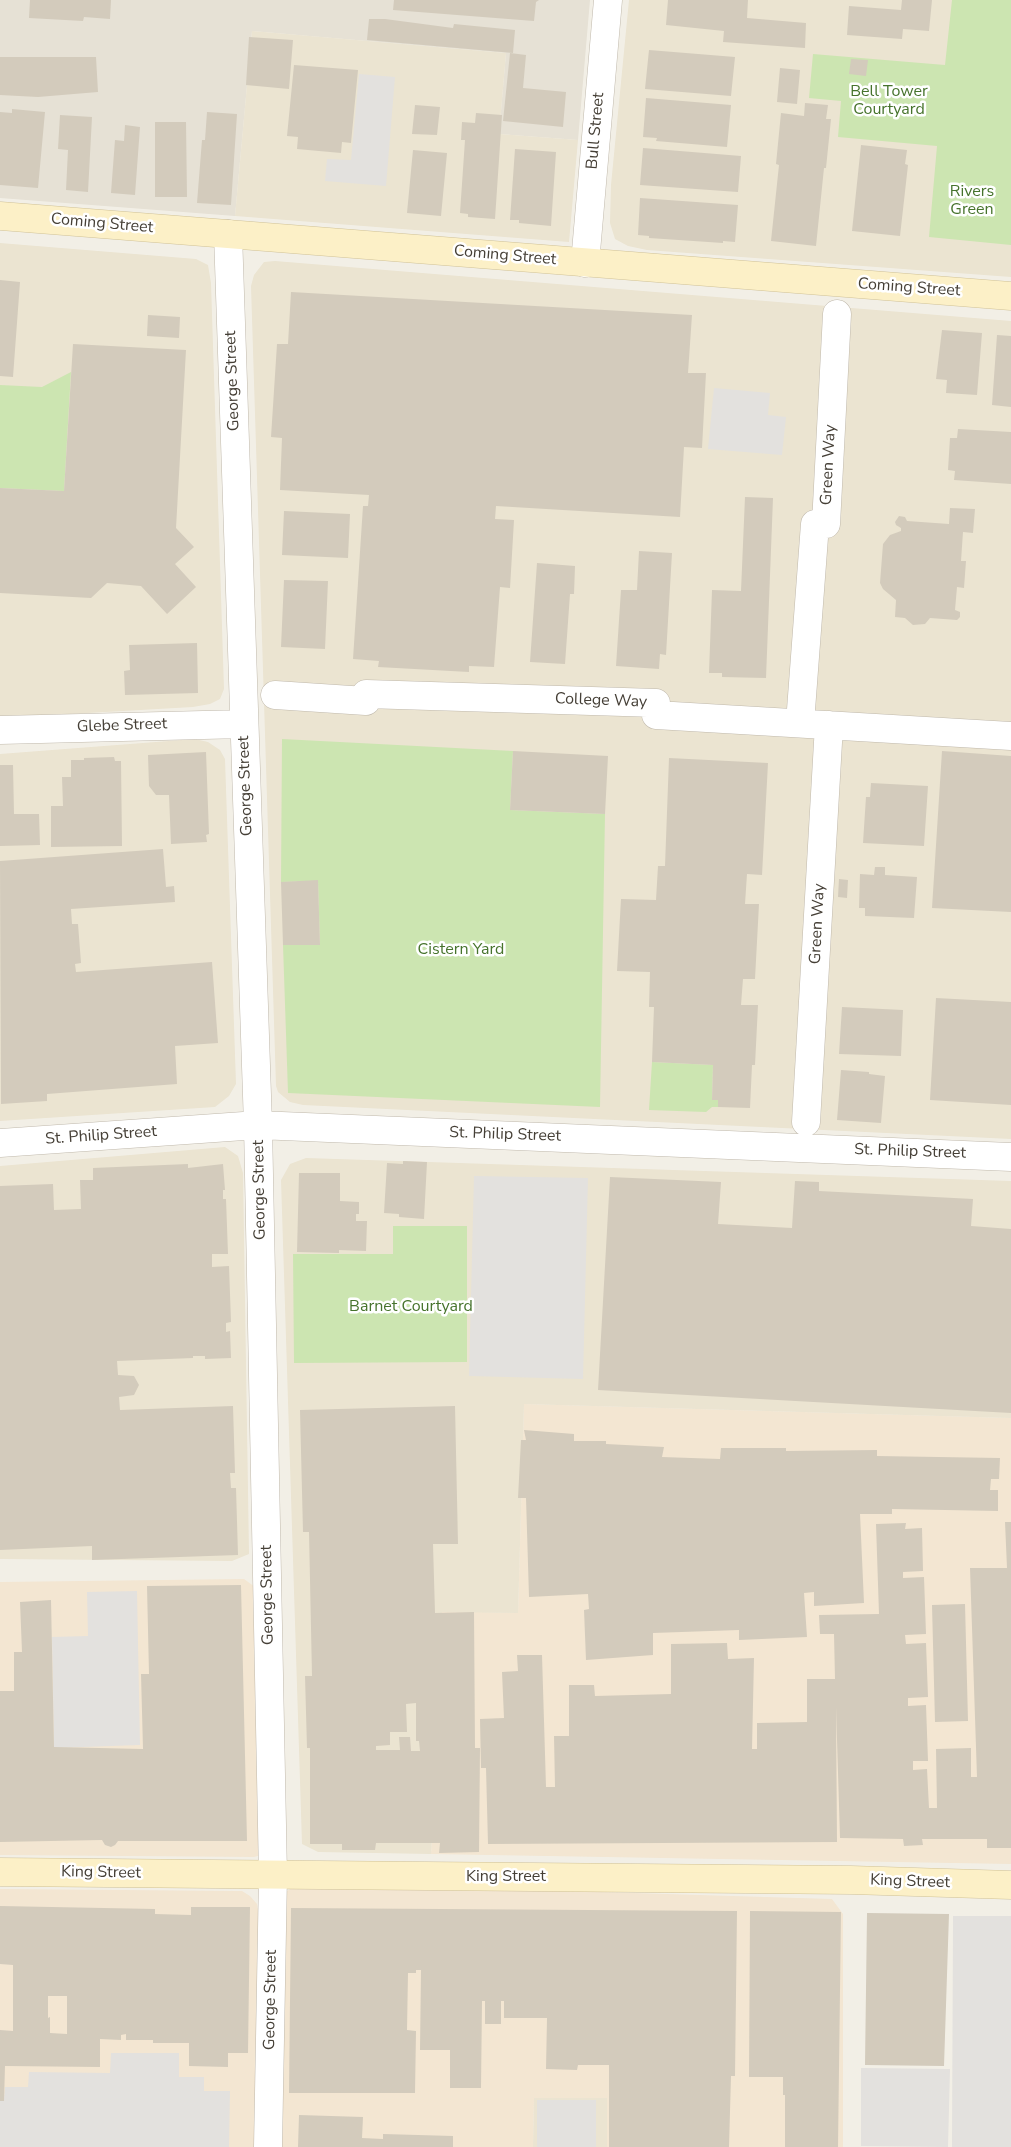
<!DOCTYPE html>
<html>
<head>
<meta charset="utf-8">
<style>
  body { margin:0 }
  canvas { display:block; background:#f2efe6 }
</style>
</head>
<body>
<canvas width="1011" height="2147"></canvas>
<script>
const ctx = document.querySelector('canvas').getContext('2d');
ctx.lineJoin = 'round';
function fillPath(path, color) {
  ctx.fillStyle = color;
  ctx.fill(path, 'evenodd');
}
function strokePath(path, color, width, dash) {
  ctx.strokeStyle = color;
  ctx.lineWidth = width;
  ctx.lineCap = dash ? 'butt' : 'round';
  ctx.setLineDash(dash || []);
  ctx.stroke(path);
}
function label(font, color, halo, rows, align = 'center') {
  ctx.font = font + ' "Nunito Sans",sans-serif';
  ctx.lineWidth = 5;
  ctx.setLineDash([]);
  ctx.textBaseline = 'middle';
  ctx.strokeStyle = halo;
  ctx.fillStyle = color;
  for (const [text, x, y, turn = 0] of rows) {
    ctx.save();
    ctx.translate(x, y);
    ctx.rotate((+turn || 0) * Math.PI / 180);
    ctx.textAlign = isNaN(turn) ? turn : align;
    if (halo) ctx.strokeText(text, 0, 0);
    ctx.fillText(text, 0, 0);
    ctx.restore();
  }
}
const residential = new Path2D(`
  M 0,0 L 590,0 L 578,140 L 499,134 L 506,53 L 252,31 L 235,216 L 0,198 Z`);
const commercial = new Path2D(`
  M 524,1404 L 1011,1418 L 1011,1864 L 431,1854 L 442,1611 L 518,1613 Z
  M 244,1579 L 255,1587 L 265,1854 L 254,1857 L 0,1855 L 0,1582 Z
  M 301,1883 L 832,1899 L 843,1914 L 843,2147 L 607,2147 L 606,2098 L 534,2098 L 533,2147 L 281,2147 L 284,1909 L 287,1891 Z
  M 0,1889 L 242,1891 L 250,1896 L 257,1904 L 259,1916 L 256,2147 L 0,2147 Z`);
const education = new Path2D(`
  M 629,0 L 1011,0 L 1011,277 L 647,250 L 628,246 L 615,239 L 610,223 L 611,185 Z
  M 252,31 L 506,53 L 499,134 L 578,140 L 569,242 L 235,216 Z
  M 0,243 L 196,259 L 208,265 L 211,283 L 224,689 L 220,699 L 210,704 L 193,707 L 0,718 Z
  M 275,261 L 1011,321 L 1011,1139 L 303,1105 L 290,1102 L 278,1092 L 276,1086 L 251,286 L 254,275 L 264,262 Z
  M 195,739 L 208,742 L 220,750 L 225,759 L 236,1084 L 229,1096 L 215,1107 L 0,1121 L 0,754 Z
  M 225,1147 L 238,1156 L 243,1173 L 249,1554 L 232,1561 L 0,1559 L 0,1166 Z
  M 306,1158 L 1011,1181 L 1011,1418 L 524,1404 L 518,1613 L 442,1612 L 431,1854 L 318,1852 L 302,1844 L 281,1180 L 290,1164 Z
  M 534,2098 L 607,2098 L 607,2147 L 533,2147 Z`);
const green = new Path2D(`
  M 952,0 L 1011,0 L 1011,245 L 929,237 L 937,146 L 838,137 L 841,101 L 809,98 L 813,54 L 945,65 Z
  M 71,372 L 64,491 L 0,488 L 0,385 L 42,387 Z
  M 282,739 L 513,751 L 510,810 L 605,814 L 600,1107 L 288,1093 L 283,945 L 320,944 L 318,881 L 281,882 Z
  M 652,1062 L 713,1065 L 712,1100 L 718,1100 L 718,1107 L 712,1107 L 706,1112 L 649,1110 Z
  M 393,1226 L 467,1226 L 467,1362 L 294,1363 L 293,1254 L 393,1254 Z`);
const parking = new Path2D(`
  M 359,74 L 395,77 L 386,186 L 325,181 L 327,159 L 351,160 Z
  M 714,388 L 770,393 L 768,415 L 786,417 L 782,455 L 708,449 Z
  M 474,1176 L 588,1178 L 583,1379 L 469,1376 Z
  M 137,1591 L 140,1745 L 54,1748 L 52,1637 L 88,1636 L 87,1592 Z
  M 953,1916 L 1011,1916 L 1011,2147 L 952,2147 Z
  M 111,2053 L 179,2053 L 179,2077 L 204,2077 L 204,2091 L 230,2091 L 229,2147 L 0,2147 L 0,2101 L 4,2100 L 5,2087 L 28,2087 L 29,2072 L 110,2073 Z
  M 861,2068 L 950,2069 L 948,2147 L 861,2146 Z
  M 537,2100 L 596,2100 L 596,2147 L 537,2147 Z`);
const building = new Path2D(`
  M 30,0 L 111,0 L 110,19 L 84,17 L 83,21 L 29,18 Z
  M 394,0 L 539,0 L 536,2 L 534,21 L 393,10 Z
  M 668,0 L 748,0 L 747,18 L 806,23 L 805,48 L 723,42 L 724,31 L 666,25 Z
  M 902,0 L 932,0 L 929,31 L 903,29 L 902,39 L 847,35 L 849,6 L 901,10 Z
  M 369,19 L 385,19 L 453,28 L 454,24 L 515,30 L 513,53 L 367,40 Z
  M 249,37 L 293,40 L 289,89 L 246,85 Z
  M 649,50 L 735,57 L 731,96 L 645,89 Z
  M 510,53 L 526,55 L 523,88 L 566,92 L 563,127 L 503,121 Z
  M 0,57 L 96,57 L 98,92 L 38,97 L 0,95 Z
  M 851,59 L 868,60 L 866,76 L 849,74 Z
  M 294,65 L 358,70 L 351,143 L 342,142 L 341,153 L 297,149 L 298,137 L 287,136 Z
  M 780,68 L 800,70 L 797,104 L 777,102 Z
  M 646,98 L 731,105 L 727,147 L 656,141 L 657,138 L 643,137 Z
  M 805,103 L 828,105 L 826,119 L 831,119 L 826,168 L 824,168 L 816,246 L 771,241 L 779,165 L 776,164 L 781,113 L 804,116 Z
  M 415,105 L 440,107 L 437,135 L 412,134 Z
  M 12,109 L 45,112 L 38,188 L 0,185 L 0,112 L 12,113 Z
  M 207,112 L 237,114 L 231,205 L 197,203 L 202,140 L 205,140 Z
  M 476,113 L 502,115 L 495,219 L 468,217 L 468,214 L 460,213 L 465,140 L 461,140 L 462,122 L 475,123 Z
  M 60,115 L 92,117 L 88,192 L 66,190 L 68,150 L 58,149 Z
  M 155,122 L 186,122 L 187,197 L 155,197 Z
  M 125,125 L 140,127 L 135,195 L 111,193 L 115,140 L 124,141 Z
  M 861,145 L 907,150 L 905,164 L 908,165 L 900,236 L 852,231 Z
  M 643,148 L 741,156 L 738,192 L 640,185 Z
  M 515,149 L 556,152 L 551,226 L 519,223 L 519,220 L 510,220 Z
  M 413,150 L 447,153 L 441,216 L 407,213 Z
  M 640,198 L 738,205 L 735,242 L 723,241 L 723,243 L 649,238 L 649,236 L 638,235 Z
  M 0,280 L 20,282 L 13,377 L 0,376 Z
  M 291,292 L 692,315 L 688,373 L 706,373 L 702,448 L 684,447 L 680,517 L 496,506 L 495,519 L 514,520 L 510,588 L 500,587 L 494,667 L 469,666 L 469,672 L 378,667 L 379,661 L 353,659 L 363,506 L 368,506 L 369,495 L 280,490 L 282,438 L 271,437 L 277,344 L 288,344 Z
  M 148,315 L 180,317 L 179,338 L 147,336 Z
  M 942,330 L 982,333 L 977,395 L 946,393 L 947,380 L 936,379 Z
  M 997,335 L 1011,336 L 1011,407 L 992,405 Z
  M 73,344 L 186,350 L 176,528 L 194,547 L 175,564 L 196,587 L 167,614 L 141,586 L 107,583 L 91,598 L 0,593 L 0,488 L 64,491 Z
  M 958,429 L 1011,432 L 1011,484 L 954,480 L 955,471 L 948,470 L 950,438 L 957,438 Z
  M 745,497 L 773,498 L 766,678 L 722,677 L 722,673 L 709,673 L 712,590 L 741,591 Z
  M 950,508 L 975,509 L 973,533 L 963,532 L 961,561 L 966,561 L 964,588 L 957,587 L 955,610 L 960,612 L 960,617 L 957,620 L 930,618 L 925,624 L 913,625 L 905,618 L 895,617 L 896,600 L 883,589 L 880,583 L 883,544 L 890,535 L 901,531 L 901,528 L 896,525 L 895,522 L 899,516 L 905,517 L 907,521 L 949,524 Z
  M 284,511 L 350,514 L 348,558 L 282,555 Z
  M 639,551 L 672,553 L 666,655 L 660,654 L 659,669 L 616,666 L 621,590 L 637,590 Z
  M 537,563 L 575,566 L 574,594 L 570,594 L 565,664 L 530,662 Z
  M 284,580 L 328,581 L 325,649 L 281,647 Z
  M 197,643 L 198,693 L 125,695 L 124,671 L 130,670 L 129,645 Z
  M 513,751 L 608,756 L 605,814 L 510,810 Z
  M 942,751 L 1011,756 L 1011,912 L 932,908 Z
  M 206,752 L 209,834 L 206,835 L 207,842 L 171,844 L 169,795 L 156,795 L 149,786 L 148,755 Z
  M 114,757 L 115,761 L 121,761 L 122,846 L 51,847 L 51,806 L 63,806 L 62,777 L 71,777 L 71,760 L 84,760 L 84,758 Z
  M 669,758 L 768,763 L 762,875 L 747,874 L 745,904 L 759,904 L 755,979 L 743,979 L 741,1005 L 758,1005 L 755,1065 L 752,1065 L 750,1108 L 718,1107 L 718,1100 L 712,1100 L 713,1065 L 652,1062 L 654,1007 L 649,1007 L 650,972 L 617,971 L 621,899 L 656,900 L 658,866 L 665,866 Z
  M 0,765 L 13,765 L 14,814 L 39,814 L 40,845 L 0,846 Z
  M 871,783 L 928,786 L 924,846 L 863,843 L 866,797 L 870,797 Z
  M 163,849 L 166,887 L 174,886 L 175,902 L 71,909 L 72,924 L 78,924 L 81,963 L 75,964 L 76,972 L 212,962 L 218,1043 L 175,1046 L 177,1084 L 47,1094 L 47,1101 L 1,1104 L 0,861 Z
  M 875,867 L 885,867 L 885,875 L 917,877 L 914,918 L 865,916 L 865,908 L 859,908 L 860,874 L 874,875 Z
  M 839,879 L 848,880 L 847,898 L 838,897 Z
  M 318,880 L 320,945 L 283,945 L 281,882 Z
  M 936,998 L 1011,1002 L 1011,1105 L 930,1100 Z
  M 842,1007 L 903,1010 L 901,1056 L 839,1054 Z
  M 841,1070 L 869,1072 L 869,1074 L 885,1076 L 881,1123 L 837,1120 Z
  M 403,1161 L 427,1162 L 424,1219 L 399,1217 L 399,1214 L 384,1213 L 387,1163 L 403,1164 Z
  M 188,1164 L 188,1168 L 223,1164 L 225,1190 L 223,1190 L 223,1199 L 226,1199 L 228,1254 L 212,1254 L 212,1267 L 229,1266 L 231,1322 L 226,1323 L 226,1332 L 230,1331 L 231,1358 L 205,1359 L 205,1356 L 193,1356 L 193,1358 L 117,1361 L 118,1375 L 134,1376 L 139,1385 L 134,1395 L 119,1397 L 120,1410 L 233,1406 L 235,1473 L 230,1473 L 231,1488 L 236,1488 L 238,1555 L 92,1560 L 92,1546 L 0,1550 L 0,1186 L 53,1184 L 54,1210 L 81,1209 L 80,1180 L 93,1180 L 93,1168 Z
  M 299,1173 L 340,1173 L 340,1201 L 359,1202 L 359,1214 L 356,1214 L 356,1221 L 367,1221 L 366,1251 L 339,1250 L 339,1253 L 297,1252 Z
  M 610,1177 L 721,1182 L 718,1224 L 792,1228 L 795,1181 L 819,1182 L 819,1191 L 973,1199 L 971,1226 L 1011,1229 L 1011,1413 L 598,1390 Z
  M 455,1406 L 458,1544 L 433,1544 L 435,1613 L 474,1612 L 475,1748 L 480,1748 L 479,1852 L 439,1853 L 440,1843 L 376,1843 L 375,1850 L 342,1850 L 342,1844 L 310,1844 L 310,1748 L 307,1748 L 305,1676 L 312,1676 L 309,1532 L 303,1532 L 300,1410 ZM 416,1703 L 416,1741 L 419,1741 L 420,1751 L 411,1751 L 410,1737 L 399,1737 L 400,1750 L 376,1750 L 376,1746 L 390,1745 L 390,1732 L 407,1732 L 406,1704 Z
  M 524,1430 L 574,1434 L 574,1441 L 606,1441 L 606,1444 L 664,1447 L 662,1457 L 720,1459 L 721,1448 L 786,1448 L 786,1451 L 877,1450 L 877,1456 L 1000,1458 L 999,1479 L 991,1479 L 990,1490 L 998,1490 L 998,1511 L 892,1509 L 892,1514 L 860,1514 L 864,1603 L 814,1606 L 814,1592 L 804,1593 L 807,1637 L 739,1640 L 739,1630 L 653,1633 L 653,1655 L 586,1660 L 584,1610 L 589,1609 L 588,1594 L 529,1597 L 526,1498 L 518,1498 L 521,1440 L 526,1440 Z
  M 1005,1522 L 1011,1522 L 1011,1848 L 987,1848 L 987,1839 L 922,1839 L 923,1845 L 904,1846 L 903,1839 L 840,1838 L 836,1707 L 837,1842 L 488,1844 L 486,1768 L 481,1768 L 480,1719 L 504,1718 L 502,1672 L 518,1671 L 517,1655 L 542,1655 L 546,1787 L 555,1787 L 554,1736 L 569,1736 L 569,1685 L 594,1685 L 595,1696 L 671,1694 L 671,1644 L 727,1643 L 728,1659 L 754,1658 L 752,1749 L 757,1749 L 757,1723 L 807,1722 L 807,1679 L 835,1679 L 834,1634 L 820,1634 L 819,1615 L 879,1614 L 876,1524 L 906,1523 L 905,1529 L 922,1528 L 923,1571 L 903,1572 L 903,1578 L 924,1577 L 926,1634 L 905,1635 L 906,1644 L 926,1643 L 928,1697 L 908,1698 L 908,1706 L 926,1705 L 928,1761 L 913,1761 L 913,1770 L 927,1769 L 929,1808 L 937,1808 L 936,1749 L 971,1748 L 971,1777 L 977,1777 L 970,1568 L 1007,1568 Z
  M 241,1585 L 247,1841 L 118,1841 L 115,1845 L 111,1847 L 105,1845 L 102,1840 L 0,1842 L 0,1691 L 14,1691 L 14,1652 L 22,1652 L 20,1602 L 51,1600 L 54,1747 L 143,1749 L 141,1674 L 149,1674 L 147,1586 Z
  M 965,1604 L 968,1721 L 935,1722 L 932,1605 Z
  M 0,1906 L 155,1909 L 155,1914 L 191,1915 L 191,1907 L 250,1907 L 248,2053 L 228,2053 L 228,2067 L 189,2066 L 189,2043 L 153,2043 L 153,2040 L 126,2040 L 126,2034 L 121,2035 L 121,2040 L 100,2039 L 100,2067 L 5,2066 L 4,2101 L 0,2101 L 0,2030 L 13,2031 L 13,1965 L 0,1964 ZM 48,1996 L 67,1996 L 67,2034 L 50,2033 L 50,2017 L 48,2018 Z
  M 291,1908 L 737,1911 L 735,2076 L 731,2076 L 729,2147 L 609,2147 L 609,2065 L 578,2065 L 577,2070 L 546,2069 L 547,2018 L 504,2018 L 504,2001 L 501,2001 L 501,2024 L 485,2024 L 485,2001 L 482,2001 L 481,2088 L 450,2088 L 450,2050 L 420,2050 L 421,1970 L 416,1970 L 416,1973 L 408,1973 L 407,2030 L 416,2031 L 415,2093 L 289,2093 Z
  M 750,1911 L 841,1912 L 838,2147 L 785,2147 L 785,2095 L 783,2095 L 783,2077 L 749,2077 Z
  M 867,1913 L 949,1914 L 944,2066 L 865,2065 Z
  M 299,2115 L 363,2117 L 362,2138 L 383,2139 L 383,2134 L 453,2136 L 453,2147 L 298,2147 Z`);
const street = new Path2D(`
  M 228,234 L 258,1125 L 273,1875 L 268,2147
  M 585,263 L 608,0
  M 275,695 L 366,701 L 366,694 L 656,703 L 656,715 L 1011,736
  M 800,723 L 815,524 L 826,524 L 837,314
  M 0,730 L 244,724
  M 806,1122 L 829,725
  M 0,1143 L 258,1125 L 1011,1157`);
const secondary = new Path2D(`
  M 0,216 L 1011,296
  M 0,1872 L 851,1880 L 1011,1885`);
const parkNames = [
  ["Bell Tower",889,92],
  ["Courtyard",889,110],
  ["Rivers",972,192],
  ["Green",972,210],
  ["Cistern Yard",461,950],
  ["Barnet Courtyard",411,1307]
];
const streetNames = [
  ["Bull Street",596,131,-85],
  ["Coming Street",102,224,5],
  ["Coming Street",505,256,5],
  ["Coming Street",909,288,4],
  ["George Street",233,381,-92],
  ["Green Way",829,465,-87],
  ["College Way",601,701,2],
  ["Glebe Street",122,726,-2],
  ["George Street",246,786,-92],
  ["Green Way",818,924,-87],
  ["St. Philip Street",505,1135,2],
  ["St. Philip Street",101,1136,-4],
  ["St. Philip Street",910,1152,2],
  ["George Street",260,1190,-91],
  ["George Street",268,1595,-91],
  ["King Street",101,1873,1],
  ["King Street",506,1877],
  ["King Street",910,1882,2],
  ["George Street",271,2000,-89]
];
fillPath(residential, '#e6e1d5');
fillPath(commercial, '#f3e6d2');
fillPath(education, '#ebe4d1');
fillPath(green, '#cce5b1');
fillPath(parking, '#e3e1de');
fillPath(building, '#d3cbbc');
strokePath(street, '#c0b9ac', 29);
strokePath(secondary, '#d0c298', 29);
strokePath(street, '#fff', 28);
strokePath(secondary, '#fcf0c7', 28);
label('16px', '#46732c', '#fff', parkNames);
label('16px', '#453f36', '#fff', streetNames);
</script>
</body>
</html>
